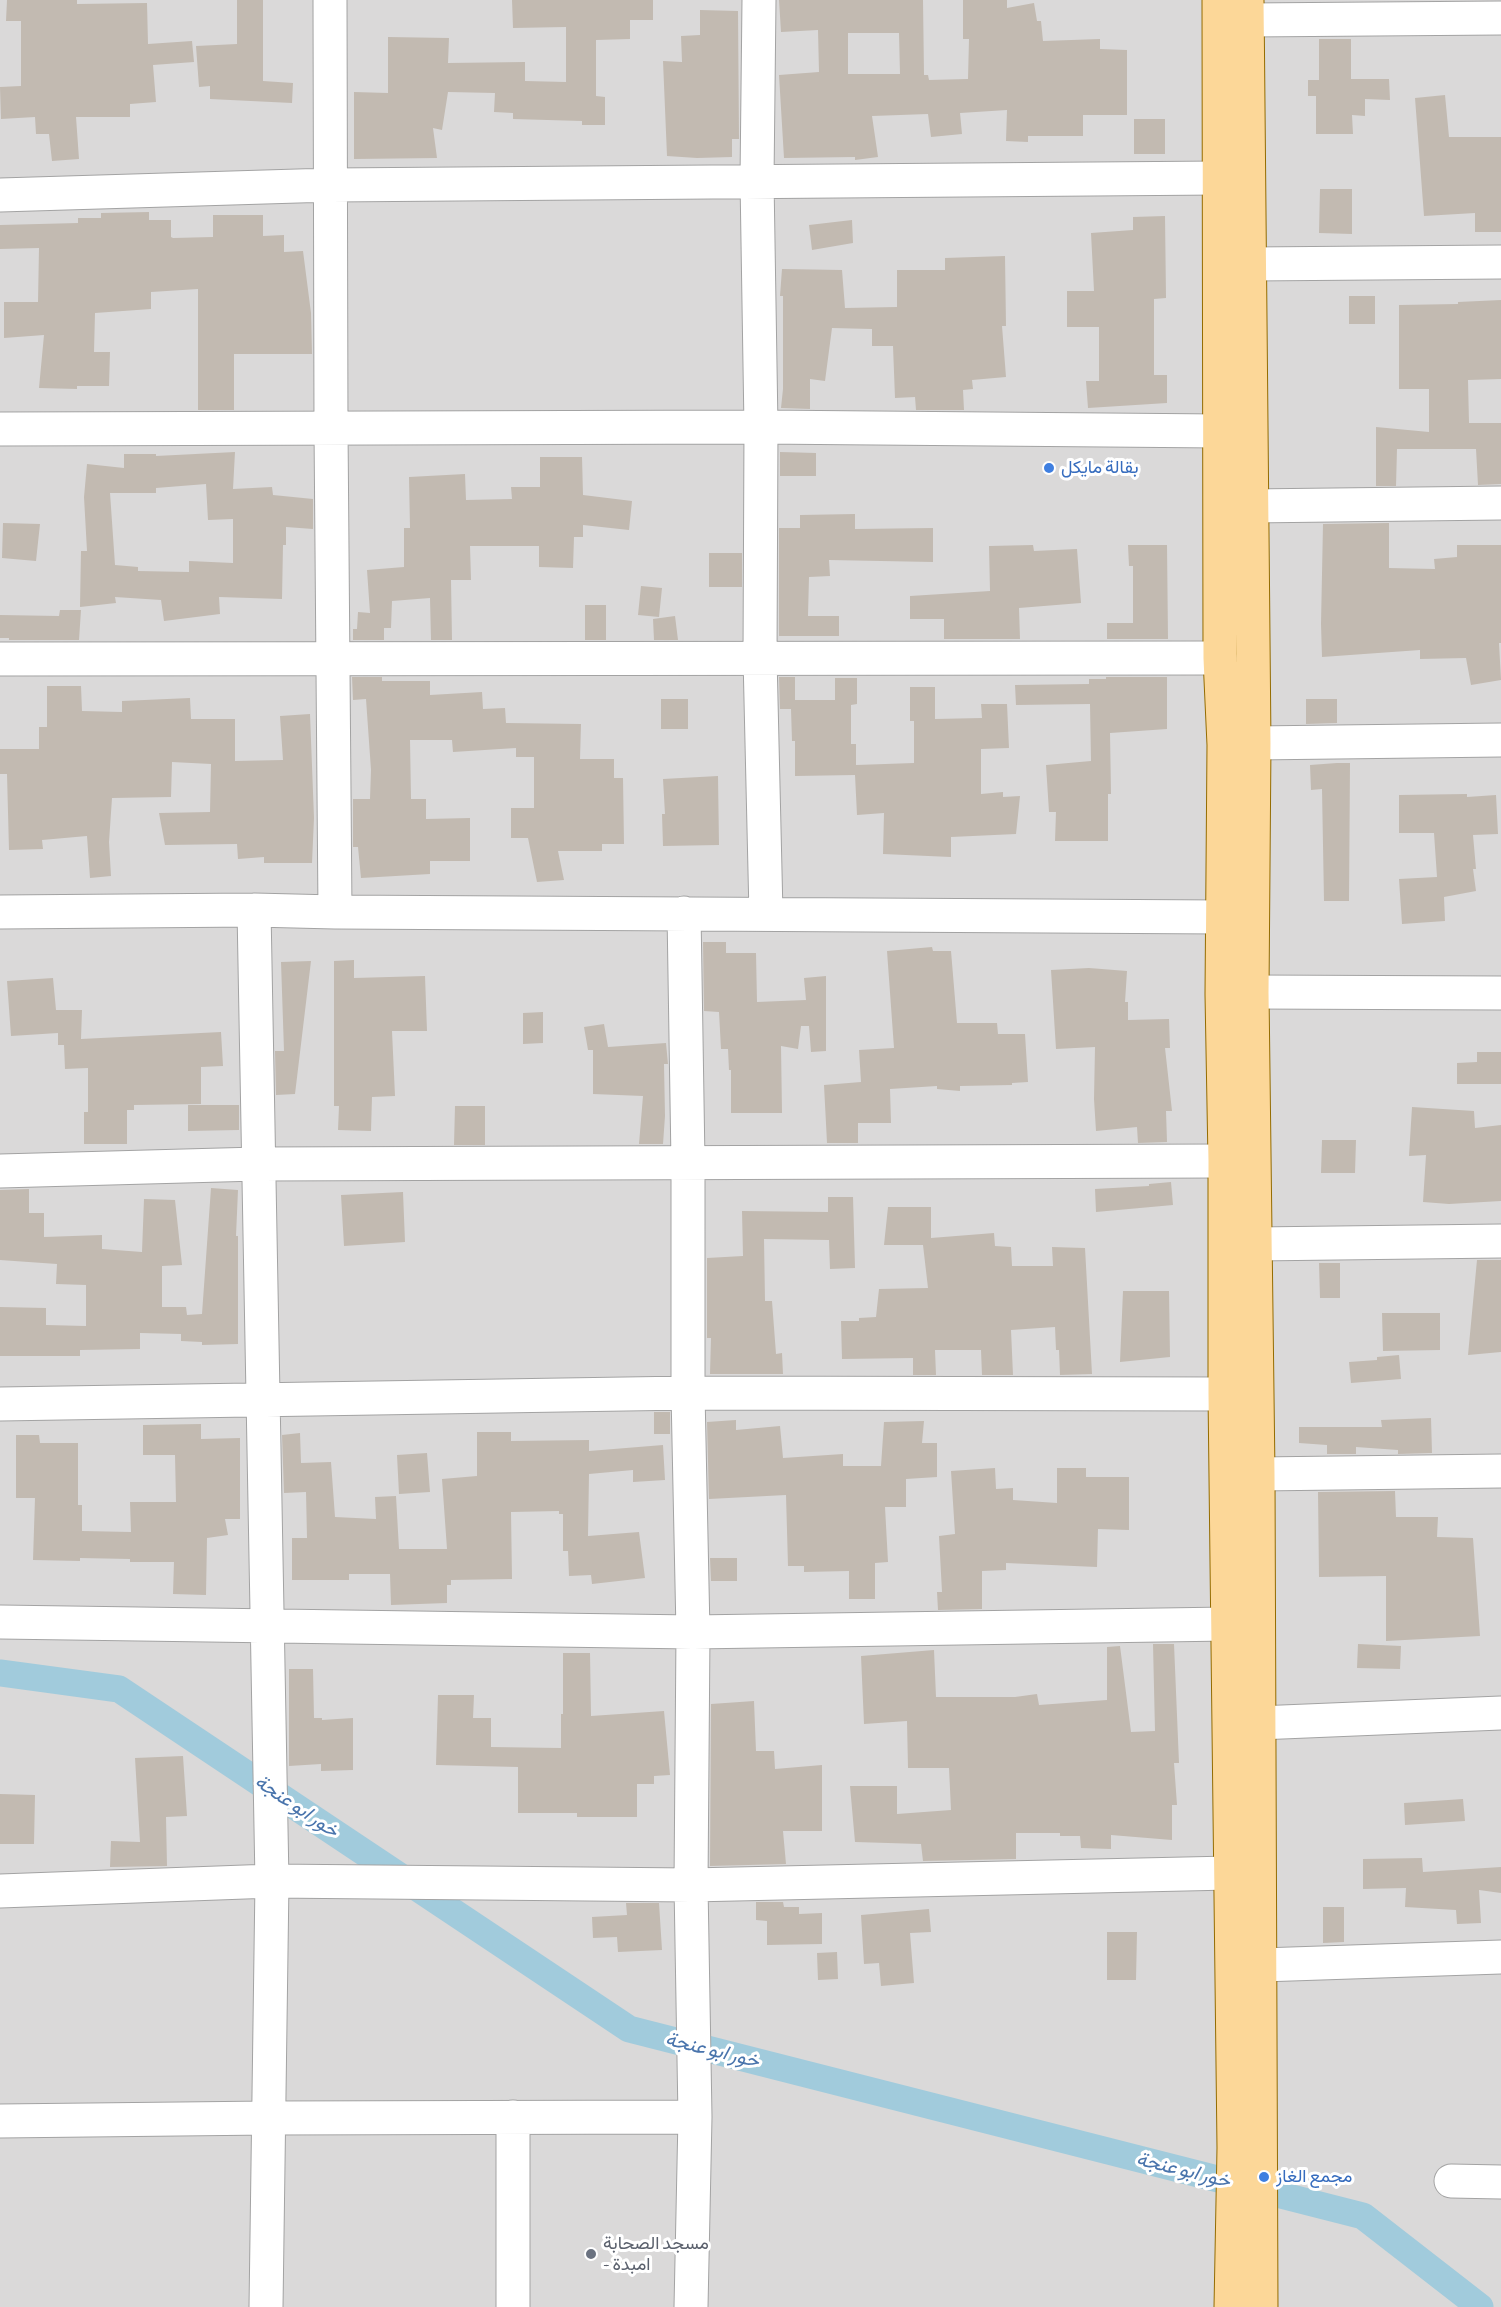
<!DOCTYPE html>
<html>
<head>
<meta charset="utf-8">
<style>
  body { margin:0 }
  canvas { display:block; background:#eeeae2 }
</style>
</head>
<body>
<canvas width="1501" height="2307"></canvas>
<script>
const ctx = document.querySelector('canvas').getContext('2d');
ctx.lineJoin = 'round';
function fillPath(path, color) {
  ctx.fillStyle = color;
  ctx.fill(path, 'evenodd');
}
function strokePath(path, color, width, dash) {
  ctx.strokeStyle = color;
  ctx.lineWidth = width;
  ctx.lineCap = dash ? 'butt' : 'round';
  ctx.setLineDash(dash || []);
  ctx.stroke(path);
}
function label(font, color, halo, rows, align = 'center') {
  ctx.font = font + ' "Sofia Sans Condensed",Vazirmatn,sans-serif';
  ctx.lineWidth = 6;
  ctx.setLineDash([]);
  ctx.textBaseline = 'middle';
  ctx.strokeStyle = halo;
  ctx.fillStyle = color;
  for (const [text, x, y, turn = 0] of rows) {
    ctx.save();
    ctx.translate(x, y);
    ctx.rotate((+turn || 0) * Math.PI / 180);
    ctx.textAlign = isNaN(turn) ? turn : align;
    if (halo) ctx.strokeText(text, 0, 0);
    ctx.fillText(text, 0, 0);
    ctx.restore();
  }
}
const residential = new Path2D(`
  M 0,0 L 1501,0 L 1501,2307 L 0,2307 Z`);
const canal = new Path2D(`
  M 0,1673 L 119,1689 L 629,2029 L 1363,2216 L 1480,2307`);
const building = new Path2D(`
  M 7,0 L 77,0 L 77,4 L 147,3 L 148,44 L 192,41 L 194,62 L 153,65 L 156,102 L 130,104 L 130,117 L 76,117 L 79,159 L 52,161 L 49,134 L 36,134 L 35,117 L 1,119 L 0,87 L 21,86 L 21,21 L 6,21 Z
  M 237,0 L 263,0 L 263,81 L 293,83 L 292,103 L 210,99 L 210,86 L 199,87 L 196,46 L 237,44 Z
  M 512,0 L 653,0 L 653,20 L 630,20 L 630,39 L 596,40 L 596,96 L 605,97 L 605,125 L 582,125 L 582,121 L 513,119 L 513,113 L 494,112 L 495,93 L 448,92 L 442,130 L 433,128 L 437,158 L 354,159 L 354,92 L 388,93 L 388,37 L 449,38 L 448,63 L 525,62 L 525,81 L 566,82 L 566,27 L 513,28 Z
  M 779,0 L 923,0 L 924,75 L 928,75 L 929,80 L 968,79 L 969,39 L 963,39 L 963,0 L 1007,0 L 1007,8 L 1034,3 L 1037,21 L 1041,21 L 1043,41 L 1100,39 L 1100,49 L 1127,50 L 1127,115 L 1083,115 L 1083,136 L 1028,136 L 1028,142 L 1006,141 L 1007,110 L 960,113 L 962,134 L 931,137 L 928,114 L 872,116 L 878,157 L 855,160 L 855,157 L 784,158 L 779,75 L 819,72 L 818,30 L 781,32 ZM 848,33 L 899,33 L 900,74 L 848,74 Z
  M 700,10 L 738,11 L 739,139 L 732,139 L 732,157 L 697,158 L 667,156 L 663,61 L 682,62 L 681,36 L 700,35 Z
  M 1319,39 L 1351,39 L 1351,79 L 1389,79 L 1390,100 L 1365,99 L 1365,116 L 1352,115 L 1353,134 L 1316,134 L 1316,96 L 1308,96 L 1308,80 L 1319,80 Z
  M 1445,95 L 1449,137 L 1501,137 L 1501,232 L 1475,232 L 1475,213 L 1424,216 L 1415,98 Z
  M 1134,119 L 1165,119 L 1165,154 L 1134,154 Z
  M 1320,189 L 1352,189 L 1352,234 L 1319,233 Z
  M 149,212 L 149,220 L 171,220 L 171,237 L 173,238 L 213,237 L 213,215 L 263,215 L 263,236 L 284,235 L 284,252 L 303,251 L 311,313 L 312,354 L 234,354 L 234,410 L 198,410 L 198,289 L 151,292 L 151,309 L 95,313 L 94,352 L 110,352 L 109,386 L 77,386 L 77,389 L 39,388 L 44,335 L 4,338 L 4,302 L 38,302 L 39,248 L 0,249 L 0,225 L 78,223 L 78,218 L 101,218 L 101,213 Z
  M 1165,216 L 1166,298 L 1154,299 L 1154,375 L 1167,375 L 1167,403 L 1088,408 L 1086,381 L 1099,381 L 1099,327 L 1067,327 L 1067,291 L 1094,291 L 1091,233 L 1133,230 L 1133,217 Z
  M 852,220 L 853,243 L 812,250 L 809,225 Z
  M 1005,256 L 1006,326 L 1002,326 L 1006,377 L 972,380 L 973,389 L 963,390 L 964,410 L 916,410 L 915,397 L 895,398 L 893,346 L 872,346 L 872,329 L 832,328 L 825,381 L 810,379 L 810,409 L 781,408 L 783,389 L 783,296 L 780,296 L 782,269 L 842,270 L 845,308 L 897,307 L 897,270 L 945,270 L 945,258 Z
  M 1349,296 L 1375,296 L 1375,324 L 1349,324 Z
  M 1501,300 L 1501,379 L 1468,380 L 1469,423 L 1501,423 L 1501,484 L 1478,485 L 1476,449 L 1397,449 L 1396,486 L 1376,486 L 1376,427 L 1429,432 L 1429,389 L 1399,389 L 1399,305 L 1458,304 L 1458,302 Z
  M 235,452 L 233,489 L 272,487 L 273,495 L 313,499 L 313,529 L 286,527 L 286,545 L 283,545 L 282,599 L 219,597 L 220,614 L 164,621 L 161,600 L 115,597 L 116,603 L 80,607 L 81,551 L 87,551 L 84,497 L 87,464 L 124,468 L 124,454 L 156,454 L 156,456 ZM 206,484 L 208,520 L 233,519 L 233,563 L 189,561 L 189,572 L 138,571 L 138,567 L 115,565 L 110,493 L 156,493 L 156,488 Z
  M 780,452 L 816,453 L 816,476 L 780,476 Z
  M 540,457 L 582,457 L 583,495 L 632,501 L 629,530 L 583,525 L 583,537 L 574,537 L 573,568 L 539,567 L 539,546 L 470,546 L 471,580 L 451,580 L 452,640 L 431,640 L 430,598 L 392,601 L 391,628 L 384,628 L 384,640 L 353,640 L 353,629 L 357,629 L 358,612 L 370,613 L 367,570 L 404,567 L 404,528 L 410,528 L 409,477 L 465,474 L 466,500 L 512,499 L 511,487 L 540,487 Z
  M 855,514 L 855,529 L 933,528 L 933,562 L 829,560 L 830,576 L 809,577 L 808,616 L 839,616 L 839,636 L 779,636 L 779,528 L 800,528 L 800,515 Z
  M 3,523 L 40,524 L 36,561 L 2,558 Z
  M 1389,523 L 1389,568 L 1435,569 L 1434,559 L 1457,557 L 1457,545 L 1501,545 L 1501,643 L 1499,643 L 1501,680 L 1471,685 L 1466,658 L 1420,659 L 1420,650 L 1322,657 L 1321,624 L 1323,524 Z
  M 1033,545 L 1034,551 L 1077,549 L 1081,603 L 1019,608 L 1020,639 L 944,639 L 944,619 L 910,619 L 910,596 L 990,591 L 989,546 Z
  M 1128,545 L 1167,545 L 1168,639 L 1107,639 L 1107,623 L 1133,623 L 1133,566 L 1129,566 Z
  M 709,553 L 742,553 L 742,587 L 709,587 Z
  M 641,586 L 662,588 L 659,617 L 638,615 Z
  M 585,605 L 606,605 L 606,640 L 585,640 Z
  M 60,610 L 81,610 L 79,640 L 9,640 L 9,638 L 0,638 L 0,615 L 59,616 Z
  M 675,616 L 678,640 L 654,640 L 653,619 Z
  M 352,677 L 382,677 L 382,681 L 430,681 L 430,695 L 482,692 L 483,709 L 505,708 L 506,723 L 581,724 L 580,759 L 614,759 L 614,778 L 623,778 L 624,844 L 602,844 L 602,851 L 558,851 L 564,880 L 537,882 L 528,838 L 511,838 L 511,808 L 534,808 L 534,757 L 516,757 L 516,748 L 453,752 L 452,740 L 410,740 L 411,799 L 426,799 L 426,819 L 470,818 L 470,861 L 430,861 L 430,874 L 361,878 L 358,847 L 353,847 L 353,799 L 370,799 L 371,770 L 366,699 L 353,700 Z
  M 779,677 L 795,677 L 795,700 L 835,700 L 835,678 L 857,678 L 857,704 L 851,705 L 851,744 L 856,744 L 856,765 L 914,763 L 914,721 L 910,721 L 910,687 L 935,687 L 935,719 L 982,718 L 981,704 L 1007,704 L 1009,748 L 981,749 L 981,794 L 1003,792 L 1003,797 L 1020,796 L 1016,834 L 951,837 L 951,857 L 883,854 L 884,813 L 857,815 L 855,775 L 795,776 L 795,741 L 792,741 L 791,709 L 780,709 Z
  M 1106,677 L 1167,677 L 1167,729 L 1110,733 L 1111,794 L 1108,794 L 1108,841 L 1055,841 L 1056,812 L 1049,812 L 1046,765 L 1091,761 L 1090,704 L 1016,705 L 1015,685 L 1089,684 L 1089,679 L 1106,679 Z
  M 47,686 L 81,686 L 82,711 L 122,712 L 122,701 L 190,698 L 191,719 L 235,719 L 235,761 L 283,760 L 280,716 L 310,714 L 314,818 L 312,863 L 264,863 L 264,857 L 238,859 L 237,844 L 165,845 L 159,813 L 210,812 L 211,764 L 172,762 L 171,797 L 112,798 L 109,842 L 111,876 L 90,878 L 87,836 L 42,840 L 43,849 L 9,850 L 7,774 L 0,774 L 0,749 L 39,749 L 39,727 L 47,727 Z
  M 661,699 L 688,699 L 688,729 L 661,729 Z
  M 1306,699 L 1337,699 L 1337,723 L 1306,724 Z
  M 1337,763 L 1350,763 L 1349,901 L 1324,901 L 1322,789 L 1311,790 L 1310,765 Z
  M 718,776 L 719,845 L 663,846 L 662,814 L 665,814 L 663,779 Z
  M 1467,794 L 1467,797 L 1496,795 L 1498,834 L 1473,835 L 1476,869 L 1473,869 L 1476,891 L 1444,897 L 1445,921 L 1402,924 L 1399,879 L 1437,877 L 1434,833 L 1399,833 L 1399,795 Z
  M 703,942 L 726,942 L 726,953 L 756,953 L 757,1002 L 806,1000 L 804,978 L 826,976 L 826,1051 L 811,1052 L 809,1026 L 801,1026 L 798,1049 L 781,1046 L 782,1113 L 731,1113 L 731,1070 L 729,1070 L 728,1049 L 721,1049 L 719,1012 L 704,1011 Z
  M 932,947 L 933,951 L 951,951 L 957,1023 L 997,1023 L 998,1034 L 1025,1034 L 1028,1082 L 1012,1083 L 1012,1085 L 960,1086 L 960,1091 L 937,1089 L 937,1086 L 890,1089 L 891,1123 L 858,1123 L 858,1143 L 827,1143 L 824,1085 L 861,1082 L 859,1050 L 894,1048 L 887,951 Z
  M 354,960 L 354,978 L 425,976 L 427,1031 L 392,1031 L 395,1096 L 372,1097 L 371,1131 L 338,1130 L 339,1106 L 334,1106 L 334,961 Z
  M 311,961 L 295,1094 L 276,1095 L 275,1051 L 284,1051 L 281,962 Z
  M 1089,968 L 1127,971 L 1125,1002 L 1128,1002 L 1128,1020 L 1169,1019 L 1170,1048 L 1165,1048 L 1172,1111 L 1166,1111 L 1167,1142 L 1138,1143 L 1137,1127 L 1096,1131 L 1094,1099 L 1095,1047 L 1056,1049 L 1051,970 Z
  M 53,978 L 56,1010 L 82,1010 L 81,1039 L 221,1032 L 223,1066 L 201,1067 L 201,1104 L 134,1105 L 134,1110 L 127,1110 L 127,1144 L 84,1144 L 84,1112 L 88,1112 L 88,1068 L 65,1069 L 64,1045 L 58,1045 L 58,1033 L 11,1036 L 7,981 Z
  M 543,1012 L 543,1043 L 523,1044 L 523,1013 Z
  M 604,1024 L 608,1047 L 666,1043 L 668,1064 L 664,1064 L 665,1116 L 663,1144 L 639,1144 L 643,1096 L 593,1094 L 593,1050 L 588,1050 L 584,1027 Z
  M 1477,1052 L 1501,1052 L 1501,1084 L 1457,1084 L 1457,1063 L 1477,1062 Z
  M 188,1105 L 239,1105 L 239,1130 L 188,1131 Z
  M 455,1106 L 485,1106 L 485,1145 L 454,1145 Z
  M 1412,1107 L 1474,1111 L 1475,1128 L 1501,1125 L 1501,1201 L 1449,1204 L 1423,1202 L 1426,1155 L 1409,1156 Z
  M 1322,1140 L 1356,1140 L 1355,1173 L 1321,1173 Z
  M 1171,1182 L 1173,1205 L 1096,1212 L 1095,1189 L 1149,1186 L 1149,1184 Z
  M 211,1188 L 238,1190 L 236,1236 L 238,1236 L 238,1344 L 202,1345 L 202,1342 L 181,1341 L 181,1334 L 140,1333 L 140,1349 L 80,1350 L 80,1356 L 0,1356 L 0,1307 L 46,1308 L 46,1325 L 86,1326 L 86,1285 L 56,1284 L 57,1264 L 0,1260 L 0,1190 L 29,1189 L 29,1213 L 44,1213 L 44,1237 L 102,1235 L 102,1249 L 142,1252 L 144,1199 L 175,1200 L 182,1265 L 162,1266 L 162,1307 L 186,1307 L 187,1315 L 202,1314 Z
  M 403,1192 L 405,1242 L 344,1246 L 341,1195 Z
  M 828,1197 L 853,1197 L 855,1268 L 830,1269 L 829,1240 L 764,1239 L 765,1301 L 772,1301 L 776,1354 L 782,1353 L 783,1374 L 710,1374 L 711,1338 L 707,1338 L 707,1258 L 743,1256 L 742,1211 L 828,1212 Z
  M 888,1207 L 931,1207 L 931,1238 L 994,1233 L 995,1246 L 1011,1247 L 1012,1266 L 1053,1266 L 1052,1247 L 1085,1248 L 1092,1374 L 1060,1375 L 1059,1350 L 1056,1350 L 1055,1327 L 1011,1330 L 1013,1375 L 982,1375 L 981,1350 L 935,1350 L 936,1375 L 913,1375 L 913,1358 L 842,1359 L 841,1321 L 859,1321 L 859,1318 L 876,1317 L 879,1289 L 928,1288 L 923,1245 L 884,1245 Z
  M 1477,1260 L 1501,1260 L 1501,1352 L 1468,1355 Z
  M 1319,1263 L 1340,1263 L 1340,1298 L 1320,1298 Z
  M 1123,1291 L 1169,1291 L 1170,1357 L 1120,1362 Z
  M 1382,1313 L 1440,1313 L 1440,1350 L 1383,1351 Z
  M 1399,1355 L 1401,1379 L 1351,1383 L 1349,1362 L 1377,1360 L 1377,1357 Z
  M 654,1412 L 670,1412 L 670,1434 L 654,1434 Z
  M 1431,1418 L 1432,1453 L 1398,1454 L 1398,1450 L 1356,1447 L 1356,1454 L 1327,1454 L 1327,1445 L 1299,1443 L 1299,1427 L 1382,1427 L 1381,1420 Z
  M 736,1420 L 736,1430 L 780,1426 L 783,1458 L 843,1454 L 843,1466 L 881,1466 L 884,1422 L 924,1421 L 922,1443 L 937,1443 L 937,1477 L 906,1479 L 906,1507 L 885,1507 L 888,1562 L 875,1563 L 875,1599 L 849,1599 L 849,1571 L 804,1572 L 804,1566 L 788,1566 L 786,1495 L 709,1499 L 707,1422 Z
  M 201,1424 L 201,1439 L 240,1438 L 240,1519 L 225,1519 L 228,1535 L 207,1538 L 206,1595 L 173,1594 L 174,1562 L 130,1562 L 130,1559 L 80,1558 L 80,1561 L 33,1560 L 35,1498 L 16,1498 L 16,1435 L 39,1435 L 40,1443 L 78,1443 L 78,1505 L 82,1505 L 82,1531 L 131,1532 L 130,1502 L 176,1502 L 175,1455 L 143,1455 L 143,1425 Z
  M 477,1432 L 511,1432 L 511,1441 L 589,1440 L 589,1451 L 663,1445 L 665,1480 L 633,1482 L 633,1470 L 589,1474 L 588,1536 L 639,1532 L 645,1578 L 592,1584 L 591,1575 L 569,1576 L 568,1551 L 563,1551 L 563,1514 L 559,1514 L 559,1511 L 511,1512 L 512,1579 L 451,1580 L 451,1585 L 447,1585 L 447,1603 L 391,1605 L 390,1574 L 349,1574 L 349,1580 L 292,1580 L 292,1538 L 307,1538 L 306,1492 L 284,1493 L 282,1435 L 300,1433 L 301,1463 L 331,1462 L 335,1517 L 376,1519 L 375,1497 L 396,1496 L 399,1549 L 447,1549 L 442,1479 L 477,1476 Z
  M 427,1453 L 430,1492 L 399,1494 L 397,1455 Z
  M 995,1468 L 996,1489 L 1013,1488 L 1013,1500 L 1057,1503 L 1057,1468 L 1086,1468 L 1086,1477 L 1129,1477 L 1129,1530 L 1098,1529 L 1097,1567 L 1006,1563 L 1006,1570 L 982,1571 L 982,1609 L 938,1610 L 937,1592 L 942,1592 L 939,1536 L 955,1534 L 951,1471 Z
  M 1395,1491 L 1396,1517 L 1438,1517 L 1437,1537 L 1473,1538 L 1480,1636 L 1386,1641 L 1386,1576 L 1319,1577 L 1318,1492 Z
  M 710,1558 L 737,1558 L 737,1581 L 711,1581 Z
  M 1153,1644 L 1174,1644 L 1179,1763 L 1174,1763 L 1177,1805 L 1172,1805 L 1172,1840 L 1111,1835 L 1111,1849 L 1081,1848 L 1080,1836 L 1060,1836 L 1060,1833 L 1016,1833 L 1016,1859 L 923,1861 L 921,1844 L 855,1842 L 850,1786 L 897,1786 L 897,1814 L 951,1810 L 949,1768 L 908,1768 L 907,1721 L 864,1724 L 861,1656 L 934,1650 L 936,1697 L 1015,1697 L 1037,1694 L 1039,1705 L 1107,1700 L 1107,1647 L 1120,1646 L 1131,1732 L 1155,1731 Z
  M 1358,1644 L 1401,1646 L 1400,1669 L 1357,1668 Z
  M 563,1653 L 590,1653 L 591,1716 L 664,1711 L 670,1775 L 654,1776 L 654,1784 L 637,1784 L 637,1817 L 577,1817 L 577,1813 L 518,1813 L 518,1767 L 436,1765 L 438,1695 L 474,1695 L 473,1718 L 491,1718 L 491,1747 L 561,1748 L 561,1714 L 563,1714 Z
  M 289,1669 L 313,1669 L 314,1718 L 322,1718 L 322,1720 L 353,1718 L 353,1770 L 321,1771 L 321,1764 L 289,1766 Z
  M 754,1701 L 756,1751 L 774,1751 L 775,1769 L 822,1765 L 822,1831 L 783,1831 L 786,1864 L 710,1866 L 711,1704 Z
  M 183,1756 L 187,1816 L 166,1817 L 167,1866 L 110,1867 L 111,1841 L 140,1842 L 135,1758 Z
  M 0,1794 L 35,1795 L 34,1844 L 0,1844 Z
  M 1463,1799 L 1465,1821 L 1405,1825 L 1404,1803 Z
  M 1422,1858 L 1423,1872 L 1501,1867 L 1501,1893 L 1479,1890 L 1481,1923 L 1457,1924 L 1456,1910 L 1405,1907 L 1406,1888 L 1363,1889 L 1363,1859 Z
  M 756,1902 L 783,1902 L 784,1907 L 799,1907 L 799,1914 L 822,1913 L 822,1944 L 767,1945 L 767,1921 L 756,1920 Z
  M 626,1903 L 659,1903 L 662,1950 L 618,1952 L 617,1937 L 593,1938 L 592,1917 L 627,1915 Z
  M 1323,1907 L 1344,1907 L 1344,1942 L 1323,1943 Z
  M 929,1909 L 931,1932 L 910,1933 L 914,1983 L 881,1986 L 879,1963 L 864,1964 L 861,1915 Z
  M 1107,1932 L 1137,1932 L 1136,1980 L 1107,1980 Z
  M 837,1952 L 838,1979 L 818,1980 L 817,1953 Z`);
const minor = new Path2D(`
  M 330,0 L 331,428 L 335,912
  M 759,0 L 757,180 L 761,427 L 760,657 L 766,914
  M 1248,20 L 1501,18
  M 0,195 L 331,185 L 1220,178
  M 1250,264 L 1501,262
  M 0,429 L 761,427 L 1220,431
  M 1250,506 L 1501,503
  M 0,659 L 1220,658
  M 1254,743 L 1501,740
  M 254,910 L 272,1881 L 266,2307
  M 0,912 L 254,910 L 335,912 L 1224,917
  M 684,913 L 688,1162 L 688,1393 L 693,1632 L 691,1885 L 695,2117 L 691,2307
  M 1252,992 L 1501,993
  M 0,1171 L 258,1164 L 1225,1161
  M 1255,1244 L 1501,1241
  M 0,1404 L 688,1393 L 1225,1394
  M 1258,1474 L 1501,1471
  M 0,1622 L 693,1632 L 1228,1624
  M 1258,1723 L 1501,1713
  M 0,1891 L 272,1881 L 691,1885 L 1230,1873
  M 1261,1965 L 1501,1957
  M 513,2117 L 513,2307
  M 0,2121 L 269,2118 L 695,2117
  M 1451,2181 L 1501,2182`);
const major = new Path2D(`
  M 1219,0 L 1220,658 L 1224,745 L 1222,994 L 1225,1161 L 1225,1394 L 1234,2148 L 1231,2307
  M 1247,0 L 1254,743 L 1252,992 L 1258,1474 L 1261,2307`);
const markers = [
  [1049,468,6,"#3f7fe0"],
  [1264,2177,6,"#3f7fe0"],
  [591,2254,6,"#6b7280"]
];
const shopNames = [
  ["بقالة مايكل",1061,468],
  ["مجمع الغاز",1276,2177]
];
const worshipNames = [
  ["مسجد الصحابة",603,2244],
  ["- امبدة",603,2265]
];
const waterNames = [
  ["خور ابو عنجة",296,1807,34],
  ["خور ابو عنجة",712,2051,14],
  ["خور ابو عنجة",1183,2171,14]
];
fillPath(residential, '#dad9d9');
strokePath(canal, '#a1cbdc', 27);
fillPath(building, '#c2bab1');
strokePath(minor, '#a3a3a3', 35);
strokePath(major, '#946c00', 35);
strokePath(minor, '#fff', 33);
strokePath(major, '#fcd798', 33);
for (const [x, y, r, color] of markers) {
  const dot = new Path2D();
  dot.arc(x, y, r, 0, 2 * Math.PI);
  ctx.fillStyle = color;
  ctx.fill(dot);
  strokePath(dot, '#fff', 2);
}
label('18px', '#366cbe', '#fff', shopNames, 'left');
label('18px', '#5b616d', '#fff', worshipNames, 'left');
label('italic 20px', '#4974ac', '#fff', waterNames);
</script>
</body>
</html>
